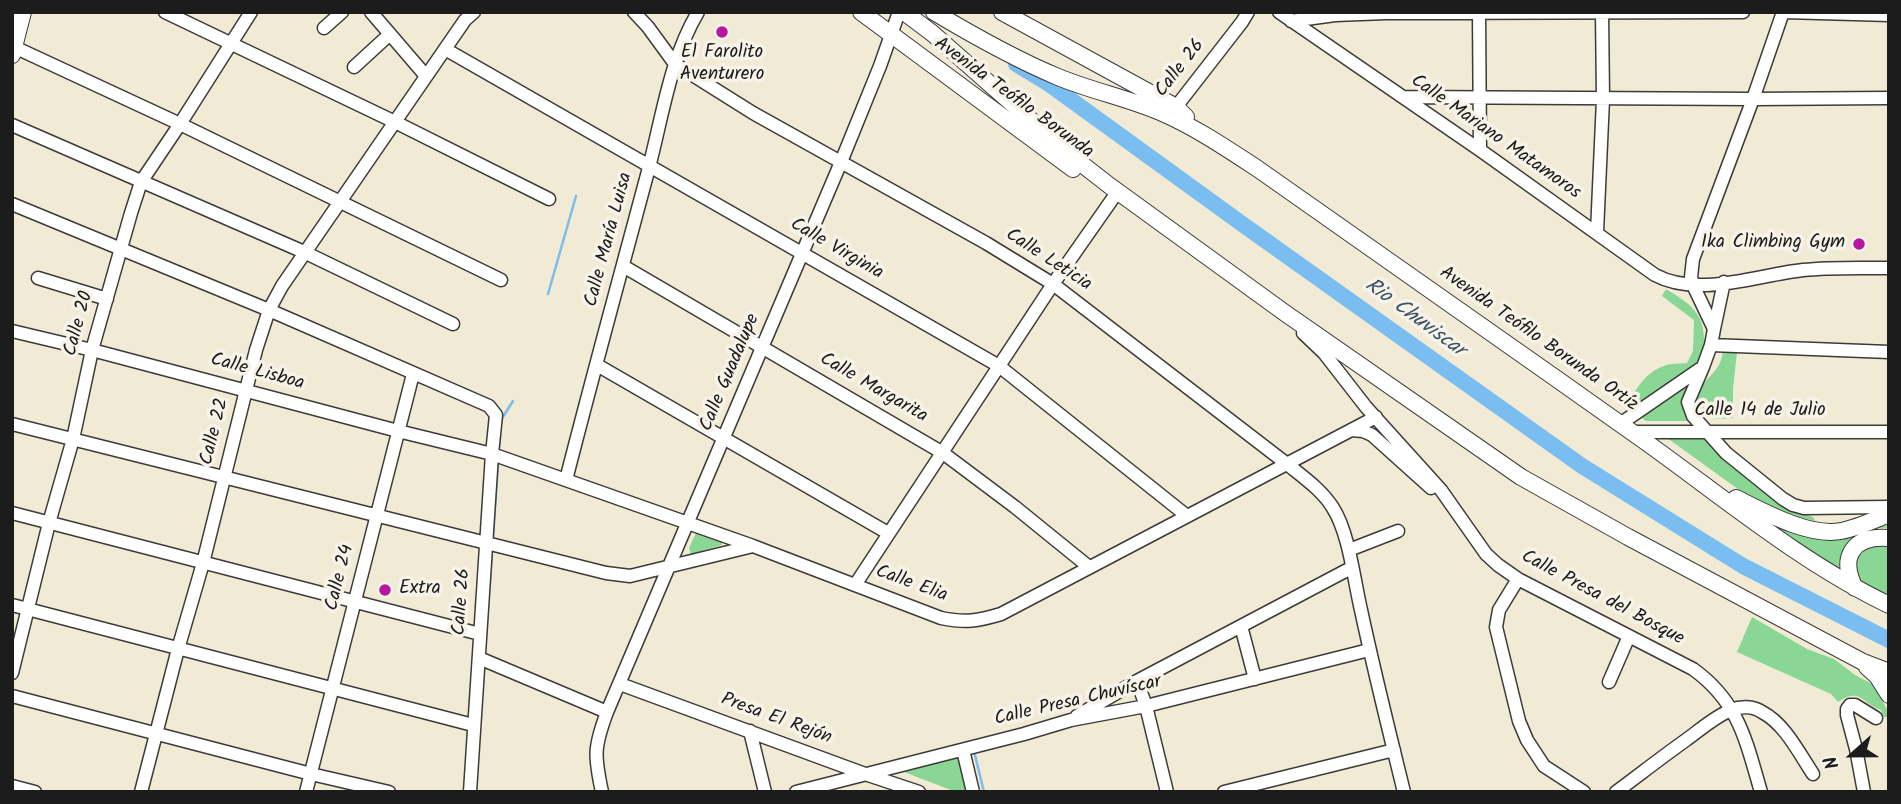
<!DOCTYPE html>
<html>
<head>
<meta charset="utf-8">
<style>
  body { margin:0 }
  #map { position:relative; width:1901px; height:804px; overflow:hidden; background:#f1ead4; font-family:Kalam,sans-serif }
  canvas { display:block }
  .frame { position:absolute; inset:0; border:14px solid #1c1c1c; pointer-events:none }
  .north { position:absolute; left:1817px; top:720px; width:70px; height:70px; -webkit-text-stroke:5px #f7f3e8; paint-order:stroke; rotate:249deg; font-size:19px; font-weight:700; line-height:28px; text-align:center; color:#1c1c1c }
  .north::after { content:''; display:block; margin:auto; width:24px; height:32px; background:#1c1c1c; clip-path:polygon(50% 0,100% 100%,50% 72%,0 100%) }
</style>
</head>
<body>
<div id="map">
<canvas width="1901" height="804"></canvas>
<div class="frame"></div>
<div class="north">N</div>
</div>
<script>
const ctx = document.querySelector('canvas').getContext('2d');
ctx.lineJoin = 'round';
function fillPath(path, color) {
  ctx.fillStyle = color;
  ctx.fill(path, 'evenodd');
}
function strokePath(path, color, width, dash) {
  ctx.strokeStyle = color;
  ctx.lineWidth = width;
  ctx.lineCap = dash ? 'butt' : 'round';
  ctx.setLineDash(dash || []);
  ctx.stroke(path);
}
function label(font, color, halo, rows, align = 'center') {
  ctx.font = font + ' Kalam,sans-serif';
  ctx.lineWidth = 7;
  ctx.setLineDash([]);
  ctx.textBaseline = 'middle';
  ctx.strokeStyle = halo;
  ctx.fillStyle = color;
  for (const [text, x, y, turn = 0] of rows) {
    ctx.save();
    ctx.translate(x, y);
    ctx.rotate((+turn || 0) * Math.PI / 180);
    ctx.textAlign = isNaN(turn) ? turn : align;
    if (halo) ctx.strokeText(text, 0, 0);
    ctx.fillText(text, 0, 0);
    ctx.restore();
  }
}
const green = new Path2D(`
  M 1666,289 C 1687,302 1703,311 1704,337 C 1704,344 1704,353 1701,358 C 1695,369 1681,376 1671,383 C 1658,393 1647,404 1630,407 L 1628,402 C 1637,388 1646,372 1664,366 C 1670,363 1680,364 1687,363 L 1693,351 L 1694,320 L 1662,296 Z
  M 1723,352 L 1737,352 L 1733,388 L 1733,418 C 1719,419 1704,421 1699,407 C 1692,388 1708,381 1717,368 C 1720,364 1722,358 1723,352 Z
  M 1688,384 C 1688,392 1689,385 1685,394 C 1680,403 1687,411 1691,419 L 1688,421 L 1646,421 L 1643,419 L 1643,416 Z
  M 1663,435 L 1704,435 L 1799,512 L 1813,517 L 1815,521 L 1787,514 L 1749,497 Z
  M 1760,515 L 1802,531 L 1889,519 L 1889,528 C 1860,526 1843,539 1839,568 L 1836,570 L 1781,533 Z
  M 696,533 L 722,540 L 722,545 L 691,554 L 689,548 Z
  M 1869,543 L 1889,545 L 1889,600 L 1868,590 L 1854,575 L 1856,557 Z
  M 1752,617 L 1807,649 L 1834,659 L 1855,675 L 1872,684 L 1880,697 L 1889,713 L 1889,717 L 1884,717 L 1881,710 C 1861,703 1861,687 1838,702 L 1831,694 L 1737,652 Z
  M 957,757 L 960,761 L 968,792 L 956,792 L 904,772 L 906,769 Z`);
const stream = new Path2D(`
  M 548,294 L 576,196
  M 501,420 L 513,401
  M 499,448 L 500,437
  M 493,537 L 498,465
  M 486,635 L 492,552
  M 974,751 L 984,792`);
const river = new Path2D(`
  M 1016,64 L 1049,84 L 1245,226 L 1582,466 L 1743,566 L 1889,640`);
const minor = new Path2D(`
  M 165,12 L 395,122 L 549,199
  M 371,12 L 426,76
  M 634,12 L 648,27 L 675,64 L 753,113 L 986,243 L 1053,284 L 1287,464 C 1303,477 1322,490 1333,508 C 1349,533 1354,580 1361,610 C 1374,671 1389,731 1404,792
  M 1279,12 L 1480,150 L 1655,275 C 1698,298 1757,275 1803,270 C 1831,267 1860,268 1889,268
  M 1479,12 L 1480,150
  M 1783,12 L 1753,99 L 1693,259 L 1691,277 L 1693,285 L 1714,329 L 1711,345 L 1703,367 L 1688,402 L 1693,416 L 1726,453 L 1783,499 L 1793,505 L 1804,508 L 1889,507
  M 1784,12 L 1889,15
  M 1291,21 L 1335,15 L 1386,13 L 1743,12
  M 324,28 L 342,12
  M 12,46 L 180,124 L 501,280
  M 445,49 L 999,366 L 1187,516
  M 354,67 L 390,34
  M 1403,97 L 1753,99 L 1889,98
  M 1172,112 L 1242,22 L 1248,12
  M 12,125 L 304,252 L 453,324
  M 12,204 L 269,310 L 489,406 L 496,415 L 492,454 L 470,792
  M 1597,232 L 1603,99 L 1602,12
  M 623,266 L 943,453 L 1015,507 L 1089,567
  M 38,278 L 107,299
  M 1714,329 L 1724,282
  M 12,331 L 92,350 L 398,431 L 492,454 L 753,546 L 941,618 C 966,623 978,621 1001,614 L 1376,417
  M 1303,333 L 1324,353 L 1366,407 L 1441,490 L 1486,554 L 1498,565 L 1518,579 L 1693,669 C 1739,702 1746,741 1761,792
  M 1711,345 L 1889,352
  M 597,365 L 888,533
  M 12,424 L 606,573 L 630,576 L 753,546
  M 1620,424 L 1700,369
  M 1351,430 L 1363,431 L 1372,435 L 1431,488
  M 1631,432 L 1889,432
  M 566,480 C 592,378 620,276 647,175 C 662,120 669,61 698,12
  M 12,513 L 480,634
  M 1349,550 L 1398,531
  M 1518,579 L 1499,610 L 1496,627 L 1519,721 L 1527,740 L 1544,766 L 1584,792
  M 855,585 L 1053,284 L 1118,191
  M 12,605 L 473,725
  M 1241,626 L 1255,679
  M 479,658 L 607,712
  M 12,673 L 49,523 L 73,439 L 92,350 L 131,213 L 141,182 L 180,124 L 251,12
  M 1137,681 L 1146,706 L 1167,792
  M 1609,682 L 1629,636
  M 620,684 L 865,774 L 919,792
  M 12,696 L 311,774 L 389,792
  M 1077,716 L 1137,681 L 1351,568
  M 750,731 L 765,792
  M 963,750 L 973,792
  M 12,786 L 35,792
  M 141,792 L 178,649 L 203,563 L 256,350 L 269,310 L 282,286 L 445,49 L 465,20 L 474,12
  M 306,792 L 413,374
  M 602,792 C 594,755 594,747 607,712 L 841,162 L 880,66 L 899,12
  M 796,792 L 1024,734 L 1071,720 L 1146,706 L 1369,650
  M 1224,792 L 1394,750
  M 1616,792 C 1639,775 1662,757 1686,740 C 1700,730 1714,717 1731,710 C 1741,706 1753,706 1762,712 C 1785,724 1799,753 1813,774
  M 1864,792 L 1856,749 L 1847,715 L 1847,709 L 1850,705 L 1855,705 L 1876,718`);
const major = new Path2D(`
  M 861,12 L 1073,169
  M 904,12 L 932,33 L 1074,158 L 1110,186 L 1285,313 L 1521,477 L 1628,537 L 1863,662 L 1889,672
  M 934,12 C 974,36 1015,59 1058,77 C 1092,91 1127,98 1160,112 C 1195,127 1226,148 1258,169 C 1386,259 1515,349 1643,440 C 1723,497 1800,562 1889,605
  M 1002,12 L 1176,107 L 1186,117
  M 12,55 L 23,12
  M 1736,498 C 1764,512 1809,537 1841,531 C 1857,528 1874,520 1889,514
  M 1855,588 C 1839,557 1853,535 1889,538
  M 1867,667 L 1877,676 L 1889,695`);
const markers = [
  [722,32,7,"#b5179e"],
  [1859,244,7,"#b5179e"],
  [385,590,7,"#b5179e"]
];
const poiNames = [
  ["El Farolito",722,54],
  ["Aventurero",722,76],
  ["Ika Climbing Gym",1845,244,"right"],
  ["Extra",399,590,"left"]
];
const streetNames = [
  ["Calle 26",1181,69,-52],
  ["Avenida Teófilo Borunda",1013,99,36],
  ["Calle Mariano Matamoros",1495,138,35],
  ["Calle María Luisa",610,240,-75],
  ["Calle Virginia",836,250,30],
  ["Calle Leticia",1048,261,33],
  ["Calle 20",80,324,-75],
  ["Avenida Teófilo Borunda Ortíz",1538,340,35],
  ["Calle Lisboa",257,373,15],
  ["Calle Guadalupe",731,373,-67],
  ["Calle Margarita",873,389,30],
  ["Calle 14 de Julio",1760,412],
  ["Calle 22",216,432,-76],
  ["Calle 24",341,578,-76],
  ["Calle Elia",911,585,20],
  ["Calle Presa del Bosque",1602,599,28],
  ["Calle 26",463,602,-86],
  ["Calle Presa Chuvíscar",1078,702,-13],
  ["Presa El Rejón",776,720,20]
];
const waterNames = [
  ["Rio Chuviscar",1414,319,36]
];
fillPath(green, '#8ad694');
strokePath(stream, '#7abdf0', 2.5);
strokePath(river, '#7abdf0', 16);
strokePath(minor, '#3c3b38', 15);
strokePath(major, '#3c3b38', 18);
strokePath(minor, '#fff', 12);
strokePath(major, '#fff', 16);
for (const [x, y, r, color] of markers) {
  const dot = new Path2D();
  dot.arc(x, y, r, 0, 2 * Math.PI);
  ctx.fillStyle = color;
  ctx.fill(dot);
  strokePath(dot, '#f7f3e8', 2.5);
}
label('19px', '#1c1c1c', '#f7f3e8', poiNames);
label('19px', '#1c1c1c', '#f7f3e8', streetNames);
label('italic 21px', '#3d5466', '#f7f3e8', waterNames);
</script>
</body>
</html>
